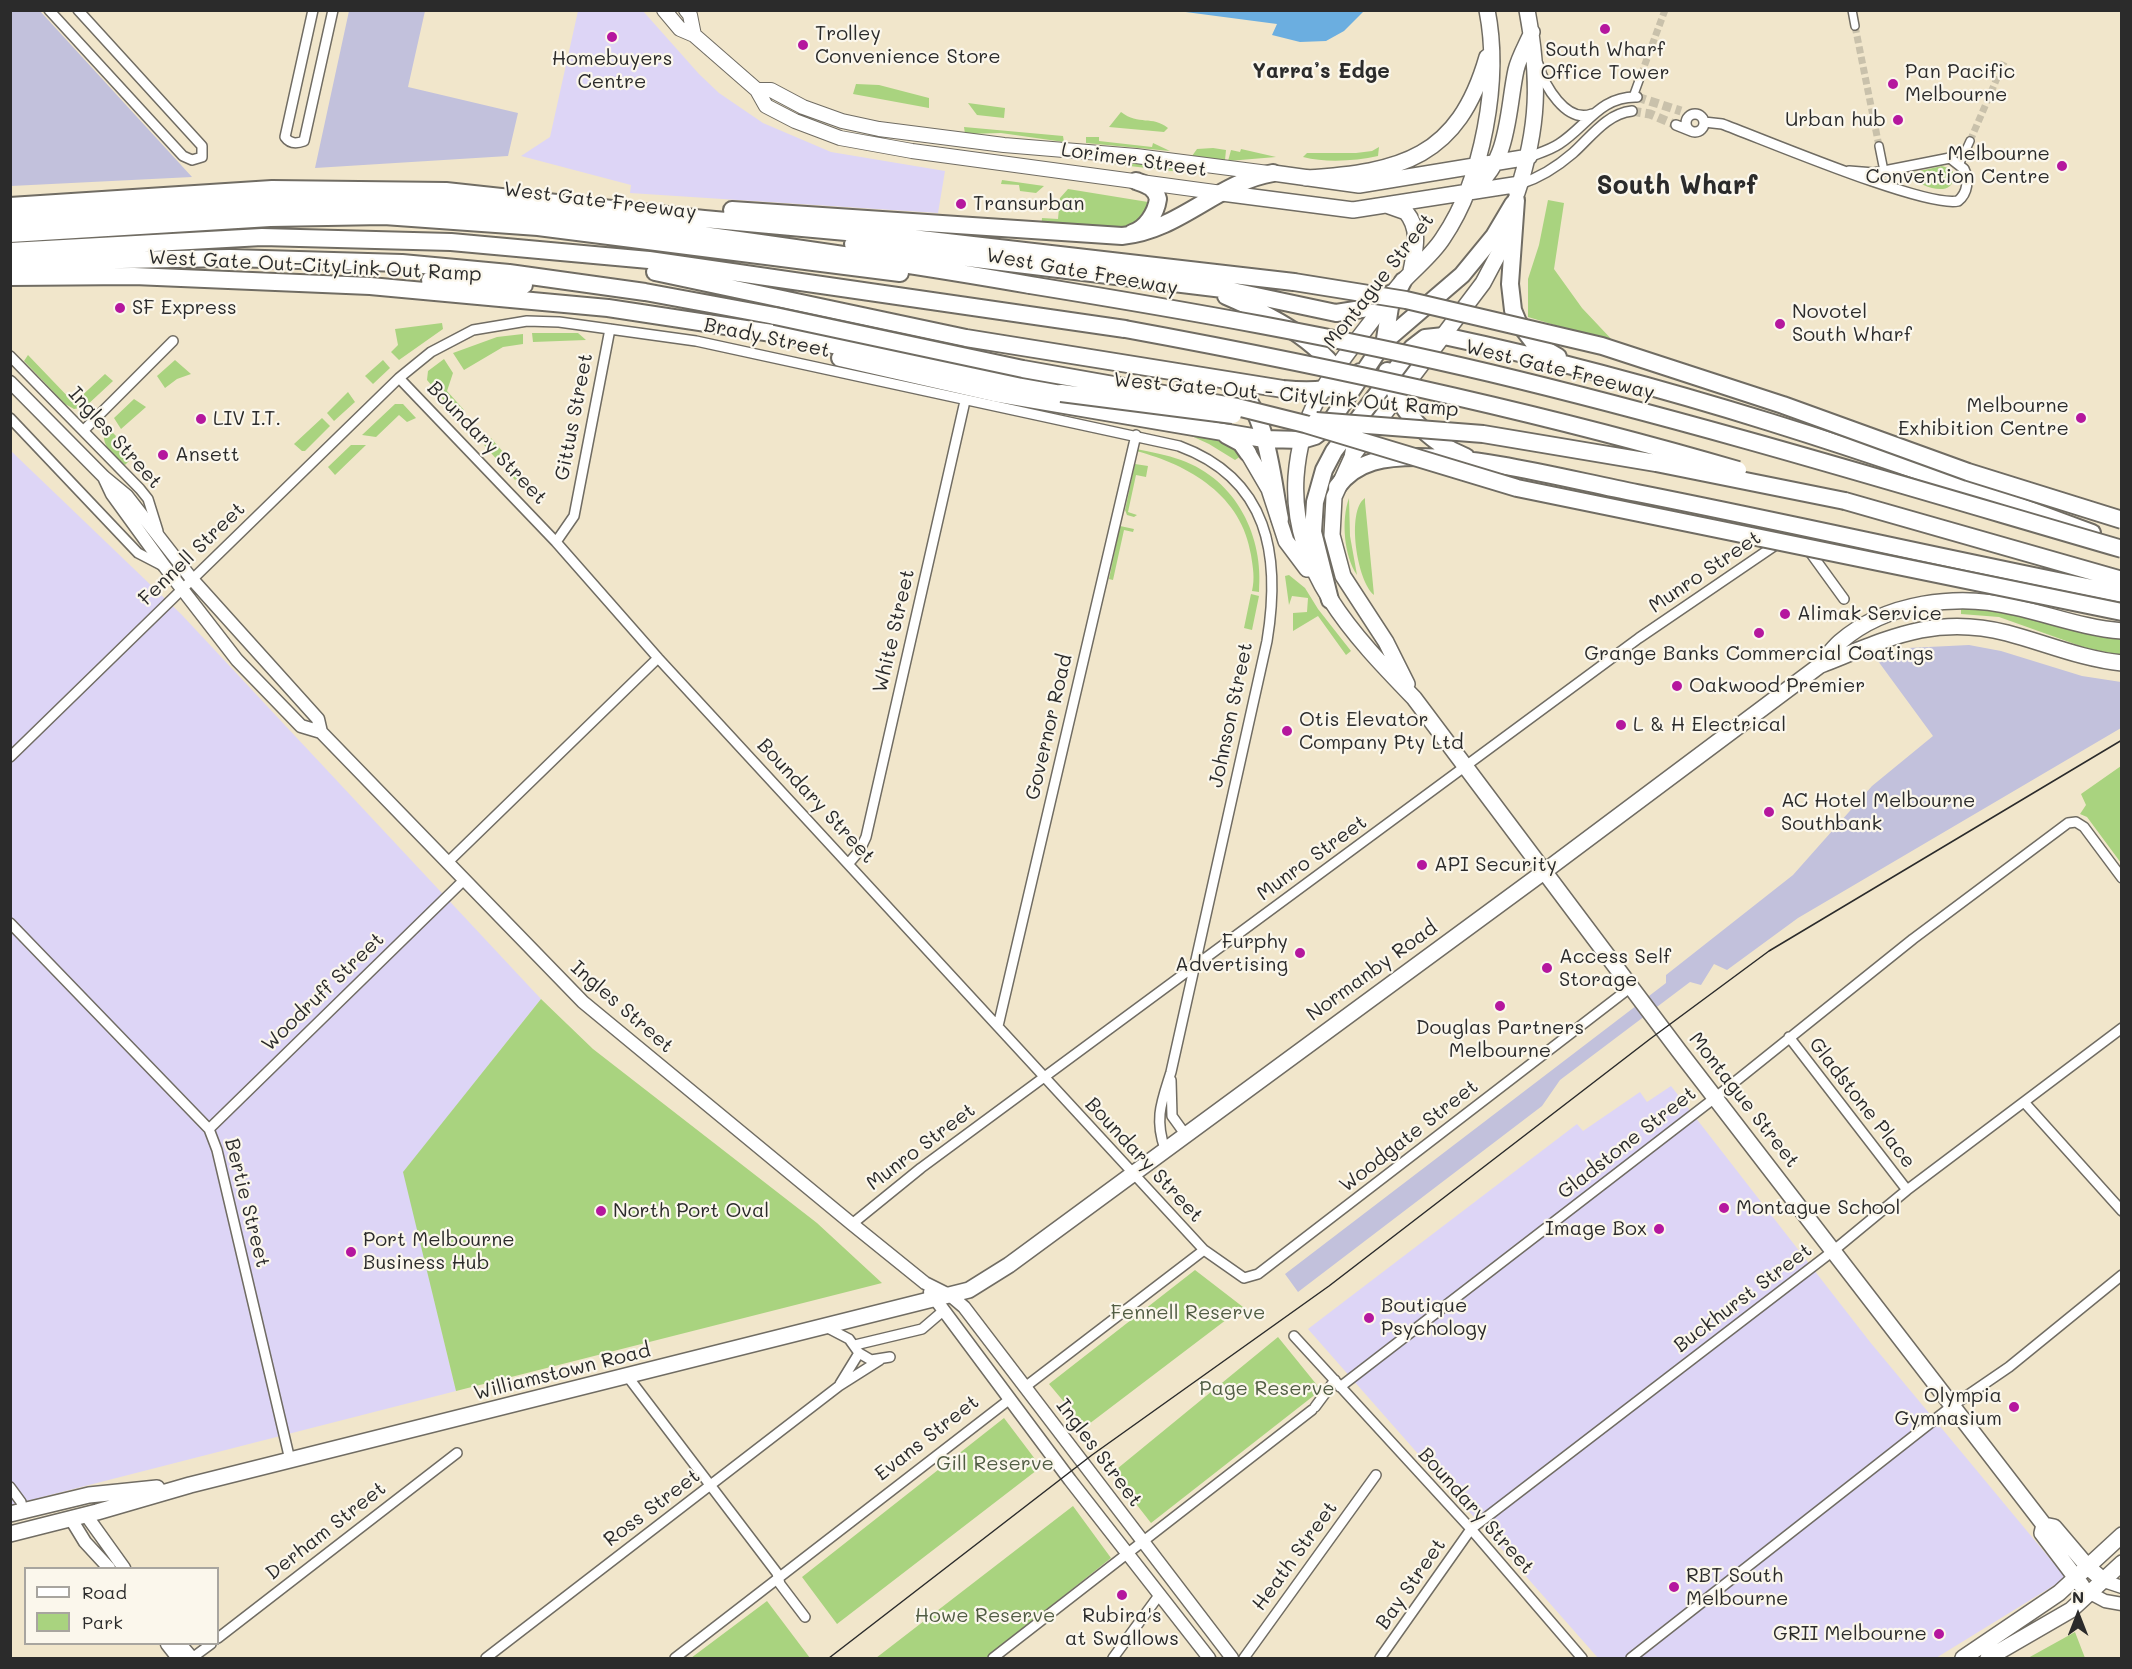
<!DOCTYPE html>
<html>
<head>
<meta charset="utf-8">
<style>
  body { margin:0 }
  #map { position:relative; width:2132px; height:1669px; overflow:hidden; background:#f1e6cb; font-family:Mali,sans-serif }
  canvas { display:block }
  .frame { position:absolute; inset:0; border:12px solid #2b2b2b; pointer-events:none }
  .legend { position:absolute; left:24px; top:1567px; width:195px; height:78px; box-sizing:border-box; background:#fbf7ec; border:2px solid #a8a59f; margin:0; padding:8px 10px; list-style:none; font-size:18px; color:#2b2b2b }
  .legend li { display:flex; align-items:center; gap:12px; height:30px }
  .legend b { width:30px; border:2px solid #a8a59f }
  .north { position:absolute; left:2048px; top:1585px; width:60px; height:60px; -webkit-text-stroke:4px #fbf7ec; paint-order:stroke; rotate:0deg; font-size:16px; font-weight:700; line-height:24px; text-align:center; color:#2b2b2b }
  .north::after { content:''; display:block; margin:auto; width:21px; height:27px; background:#2b2b2b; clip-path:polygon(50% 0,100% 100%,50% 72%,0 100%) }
</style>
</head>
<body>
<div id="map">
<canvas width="2132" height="1669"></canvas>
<div class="frame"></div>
<ul class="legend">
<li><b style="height:8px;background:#fff"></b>Road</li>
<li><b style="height:16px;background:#a9d37f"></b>Park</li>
</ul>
<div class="north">N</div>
</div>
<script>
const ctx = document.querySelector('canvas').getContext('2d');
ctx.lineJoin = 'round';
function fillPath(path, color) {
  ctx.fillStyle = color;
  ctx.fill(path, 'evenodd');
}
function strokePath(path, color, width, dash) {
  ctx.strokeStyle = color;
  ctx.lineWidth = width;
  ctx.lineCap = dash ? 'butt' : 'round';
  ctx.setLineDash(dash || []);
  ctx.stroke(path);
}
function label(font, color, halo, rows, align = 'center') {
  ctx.font = font + ' Mali,sans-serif';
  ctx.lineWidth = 4.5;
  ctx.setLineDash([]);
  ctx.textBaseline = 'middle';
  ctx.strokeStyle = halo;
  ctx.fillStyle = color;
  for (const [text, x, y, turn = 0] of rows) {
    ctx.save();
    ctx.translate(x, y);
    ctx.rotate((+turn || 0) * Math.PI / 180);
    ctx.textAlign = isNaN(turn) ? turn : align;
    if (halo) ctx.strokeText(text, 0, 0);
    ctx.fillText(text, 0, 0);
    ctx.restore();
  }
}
const built = new Path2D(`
  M 643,11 L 699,74 L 719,93 L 763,123 L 831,152 L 945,171 L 938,213 L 630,193 L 631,185 L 521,156 L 550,137 L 578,11 Z
  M 10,450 L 181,614 L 541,999 L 404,1172 L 456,1391 L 11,1505 Z
  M 1671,1086 L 1870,1342 L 2066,1578 L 1936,1658 L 1598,1658 L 1308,1329 L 1577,1124 L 1583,1131 L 1640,1092 L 1647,1102 Z`);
const industrial = new Path2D(`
  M 11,10 L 40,11 L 192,177 L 11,186 Z
  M 349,11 L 425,11 L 408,87 L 518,113 L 508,156 L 315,168 Z
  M 1969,645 L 2001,651 L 2082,676 L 2121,682 L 2121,728 L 1798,918 L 1727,970 L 1714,964 L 1701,985 L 1690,982 L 1560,1080 L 1542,1106 L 1298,1292 L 1285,1274 L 1666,983 L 1666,975 L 1793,875 L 1872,786 L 1933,736 L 1878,661 L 1908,648 Z`);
const green = new Path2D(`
  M 856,84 L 879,85 L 929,98 L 929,108 L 853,94 Z
  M 968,103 L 1005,108 L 1004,118 L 977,115 Z
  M 1121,112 C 1139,126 1152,115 1168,128 L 1164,132 L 1109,127 Z
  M 964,127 L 1063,136 L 1064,142 L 1001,133 L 965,134 Z
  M 1086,137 L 1099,137 L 1099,141 L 1152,147 L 1153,143 L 1170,151 L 1086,143 Z
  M 1379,147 L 1378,156 C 1355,161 1326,163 1303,157 L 1307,153 L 1356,153 L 1372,151 Z
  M 1213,148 L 1226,150 L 1225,160 L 1192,156 L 1197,149 Z
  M 1241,149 L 1276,157 L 1228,161 L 1231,150 L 1240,152 Z
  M 1104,159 L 1207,171 L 1206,175 L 1104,163 Z
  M 1942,166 L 1951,169 L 1955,175 C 1952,200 1922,186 1909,177 L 1910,173 Z
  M 1002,180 L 1044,186 L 1036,193 L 1020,191 L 1019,185 L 1001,184 Z
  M 1068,189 L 1148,202 C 1150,240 1065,229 1041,229 L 1042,218 L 1058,219 L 1060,198 Z
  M 1548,200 L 1564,203 L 1554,269 L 1582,308 L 1615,343 L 1528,317 L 1528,279 L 1539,245 Z
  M 442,323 L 443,329 L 399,360 L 391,352 L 398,345 L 395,329 Z
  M 532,333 L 578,333 L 586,340 L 533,342 Z
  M 523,334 L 523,344 L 503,347 L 464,370 L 453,353 L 497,337 Z
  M 28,355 L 74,403 L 105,374 L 113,381 L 85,407 L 74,409 L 65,404 L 24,361 Z
  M 444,359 L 453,373 L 447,391 L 464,410 L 456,415 L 427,380 L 428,371 Z
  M 175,360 L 191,374 L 177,379 L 165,388 L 157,376 Z
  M 383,360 L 390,368 L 373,384 L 365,376 Z
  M 348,392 L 355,402 L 334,421 L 327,413 Z
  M 134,399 L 146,407 L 121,429 L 114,418 Z
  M 395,404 L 403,404 L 416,418 L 407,422 L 399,415 L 376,437 L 362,435 Z
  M 322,418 L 330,426 L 305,451 L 302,451 L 294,444 Z
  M 108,428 L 116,436 L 112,443 L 129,461 L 125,465 C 113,454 100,446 105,429 Z
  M 1185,433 L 1223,441 L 1244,454 L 1235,460 L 1209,444 Z
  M 491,438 L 522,474 L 515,480 L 484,445 Z
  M 351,445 L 366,445 L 335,475 L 328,467 Z
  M 1136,449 C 1151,452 1167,455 1181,460 C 1237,480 1264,537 1259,592 L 1252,591 C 1255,578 1253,568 1251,555 C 1242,496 1190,465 1136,451 Z
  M 1135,464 L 1148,466 L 1146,477 L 1136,475 L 1128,512 L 1137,515 L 1134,517 L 1127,515 L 1125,510 Z
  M 1349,498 L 1350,536 L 1357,575 C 1344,556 1341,520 1349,498 Z
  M 1365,498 L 1365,502 L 1374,595 C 1357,581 1346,511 1365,498 Z
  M 1120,526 L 1134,529 L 1133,532 L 1124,530 L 1113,580 L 1109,579 Z
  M 1289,575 L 1305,588 L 1318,609 L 1351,651 L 1346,655 L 1318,616 L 1293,631 L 1293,613 L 1307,612 L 1308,598 L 1292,596 L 1289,605 L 1285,576 Z
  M 1251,594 L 1259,596 L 1252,630 L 1244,628 Z
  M 1961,607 L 1992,608 L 2121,637 L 2121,655 L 2086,648 L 1999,617 L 1961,614 Z
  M 2121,766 L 2121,863 L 2087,817 L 2080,814 L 2086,805 L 2081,794 Z
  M 541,999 L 593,1049 L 817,1223 L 882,1283 L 456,1391 L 403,1172 Z
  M 1195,1270 L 1243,1307 L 1085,1427 L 1049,1384 Z
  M 1278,1337 L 1321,1390 L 1151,1523 L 1112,1473 Z
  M 1004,1418 L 1041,1467 L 837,1624 L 802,1577 Z
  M 1073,1506 L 1111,1558 L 986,1658 L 876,1658 Z
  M 767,1601 L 810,1658 L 691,1658 Z
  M 2075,1632 L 2085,1658 L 2028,1658 Z`);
const water = new Path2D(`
  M 1178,11 L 1364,11 L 1344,31 L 1326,41 L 1300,42 L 1272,35 L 1277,24 Z`);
const pedestrianTunnel = new Path2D(`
  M 1855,26 L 1879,146
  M 1641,75 L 1665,10
  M 1970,141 L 2004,62`);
const minorTunnel = new Path2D(`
  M 1637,97 L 1681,111
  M 1632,111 L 1650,114 L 1676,125`);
const pedestrian = new Path2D(`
  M 1852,10 L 1855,26
  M 1633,97 L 1641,75
  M 1879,146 L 1884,171
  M 1960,163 L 1970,141`);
const minor = new Path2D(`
  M 49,10 L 183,156 L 192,160 L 202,157 L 202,146 L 78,10
  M 313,10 L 285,137 C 290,144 296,144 304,141 L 333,10
  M 1538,64 C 1544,85 1566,124 1592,114
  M1686 123a9 9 0 1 1 18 0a9 9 0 1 1-18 0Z
  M 1704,122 L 1722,124 C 1763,139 1925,208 1958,201 C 1968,193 1969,179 1964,169 L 1950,158 L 1874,173 L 1849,171
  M 1676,125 L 1691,131
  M 1529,157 C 1539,153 1550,150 1559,144 C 1587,126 1600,96 1637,97
  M 1520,184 C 1539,178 1558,166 1573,153 C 1591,137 1606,114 1632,111
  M 10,356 L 140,489 L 148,499 L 158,531
  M 399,378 L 556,542 L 658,658 L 1204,1250 L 1244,1278 L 1258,1274 L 1631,987
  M 10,418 L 138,553 L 165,567
  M 84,430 L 173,341
  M 556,542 L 574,516 L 610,329
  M 1807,548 L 1844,599
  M 10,757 L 399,378 L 431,352 L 473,330 L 527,321 L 559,322 L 696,341 L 1179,446 C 1269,479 1281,556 1267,641 L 1171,1072 C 1162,1101 1154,1118 1165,1149
  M 447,863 L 658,658
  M 849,863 L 860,850 L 866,837 L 965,401
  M 10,923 L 209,1129 L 217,1150 L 290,1460
  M 998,1026 L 1136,435
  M 1789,1037 L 1907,1190
  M 1171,1080 L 1172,1116 L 1185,1134
  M 2024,1102 L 2122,1211
  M 209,1129 L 464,880
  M 852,1224 L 921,1168 L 1639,638 L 1780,542
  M 826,1327 L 849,1339 L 859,1353 L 840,1384
  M 1294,1336 L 1471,1529 L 1582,1658
  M 855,1345 L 922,1329 L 943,1311
  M 859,1353 L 871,1360 L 890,1357
  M 628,1377 L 777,1573 L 780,1584 L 805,1617
  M 1025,1387 L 1204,1250
  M 1340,1387 L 1716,1097 L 1913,939 L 2068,823 L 2076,822 L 2084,827 L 2122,878
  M 1315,1407 L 1335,1380
  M 10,1487 L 21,1502 L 23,1510
  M 218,1638 L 457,1453
  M 192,1658 L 211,1644
  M 486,1658 L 839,1386 L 880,1360
  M 675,1658 L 1010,1399
  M 993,1658 L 1312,1410
  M 1113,1658 L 1160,1594
  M 1244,1658 L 1376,1475
  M 1380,1658 L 1471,1529 L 1833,1251 L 1907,1190 L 2122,1028
  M 1631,1658 L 1952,1406 L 2009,1367 L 2122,1275`);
const tertiary = new Path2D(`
  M 10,382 L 104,477 L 127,496 L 191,578 L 318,719 L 321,732
  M 104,477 L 112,494 L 165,567 L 237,660 L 301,726 L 321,732 L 583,1002 L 852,1224 L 925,1283 L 951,1296 L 964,1307 L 1232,1658
  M 930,1292 L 1070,1480 L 1209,1658
  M 86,1515 L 124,1568
  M 71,1519 L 85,1542 L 109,1568
  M 2104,1581 L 2122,1587
  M 2090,1593 L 2105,1601 L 2122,1604
  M 167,1644 L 178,1658
  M 180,1644 L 192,1658`);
const secondary = new Path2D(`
  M 664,10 L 680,29 L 694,35 L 757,90 L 766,106 L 795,121 L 840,138 L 912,151 L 1222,193
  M 686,10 L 690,15 L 694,35
  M 757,90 L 771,90 L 803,107 L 842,121 L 879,129 L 1004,145 L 1136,156 L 1268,173`);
const primary = new Path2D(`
  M 1392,294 C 1367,329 1338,361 1318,398 C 1305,422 1298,450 1296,477 C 1290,570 1354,636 1414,698 L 1679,1051 L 2041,1521 L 2044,1525 L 2054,1527 L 2088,1567 L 2104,1581
  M 1248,453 L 1269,489 L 1286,541 L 1307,569
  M 1821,665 C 1887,639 1934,614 2007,633 C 2045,643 2082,659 2122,663
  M 1407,684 L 1386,642 L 1343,576 L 1332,535 L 1334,497 L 1353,455 L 1483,283 L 1501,249 L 1510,215
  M 10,1514 L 89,1495 L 157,1488
  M 2044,1525 L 2042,1533 L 2082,1586
  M 10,1534 L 97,1512 L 190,1485 L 969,1290 L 1009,1265 L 1545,871 L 1819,666 C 1826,658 1832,649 1840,642 C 1886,602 1958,593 2014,607 C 2051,615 2084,628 2122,631
  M 1963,1658 L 2059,1593 L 2122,1535
  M 1988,1658 L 2071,1610 L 2122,1563`);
const trunk = new Path2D(`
  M 1273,173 L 1359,185 L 1529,157
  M 1306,178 C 1401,172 1458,158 1487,57
  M 1468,191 C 1510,168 1507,111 1516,70 C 1519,57 1527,44 1532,32
  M 1222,193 L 1353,210 L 1520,184
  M 1517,193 C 1539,127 1540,79 1527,10
  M 1389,206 L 1406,212 C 1421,230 1415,250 1411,271
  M 1396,289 C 1411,271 1431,257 1443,238 C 1483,179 1501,80 1487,10`);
const motorway = new Path2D(`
  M 1516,200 L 1510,284 L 1513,310 L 1518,322 L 1534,343 L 1558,357
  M 10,206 L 272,189 L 446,191 L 704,219 L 912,238 L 1294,282
  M 732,210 L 1122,236 C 1179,231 1218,182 1273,173
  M 10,220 C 156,210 302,196 448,205 C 523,209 598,221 673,231 C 792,247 911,264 1030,285
  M 1132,233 C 1146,229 1156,213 1158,199 C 1155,187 1147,185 1136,181
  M 10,234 L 270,218 L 384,216 L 538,227 L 900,273
  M 853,244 L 1223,289 L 1336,313 L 1368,308 L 1392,293
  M 10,251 L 262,237 L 451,242 L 649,260 L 1125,329
  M 12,262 L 230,258 L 402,263 L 509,273 L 645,292 L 775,316
  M 655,272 L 966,338 L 1283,389 C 1312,392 1338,392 1360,372
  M 10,277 L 134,276 L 370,286 L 608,308 L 785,335 L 1061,393
  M 430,280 L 524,285
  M 1226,296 C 1270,315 1316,338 1343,379
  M 1384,345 L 1390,307 L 1403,281
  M 840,358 L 994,393 L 1264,439 L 1302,440 L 1315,436 L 1327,427 L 1384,342 L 1462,275 L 1494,236 L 1513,204
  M 1387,371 C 1398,410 1428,442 1466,457
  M 1228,383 C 1267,398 1272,481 1280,519
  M 1226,435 L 1241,443 L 1248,453
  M 1353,455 L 1358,425
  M 1337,487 C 1357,460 1386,457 1418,457 C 1486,457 1570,480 1637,493 C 1799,525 1960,562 2122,594
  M 1845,501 L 2122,580
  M 1330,600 L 1313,532 L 1315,502 L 1324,470 L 1334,451 L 1412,348 L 1425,338 L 1444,336 C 1665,383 1879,454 2092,533`);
const tram = new Path2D(`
  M 829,1658 L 1092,1455 L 1329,1286 L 1650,1039 L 1769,951 L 2122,740`);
const motorwayBridge = new Path2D(`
  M 1294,282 L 1406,300 L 1602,346 L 1783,405 L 1968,472 L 2122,520
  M 1030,285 C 1184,310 1338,337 1490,373 C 1703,424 1912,488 2122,549
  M 775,316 L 1023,369 L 1237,407 L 1305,424 L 1517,488 L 2122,612
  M 1125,329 C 1332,367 1537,411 1738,470
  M 1061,393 L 1233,415
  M 1316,421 L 1483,434 L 1656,463 L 1845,501`);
const markers = [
  [1605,29,6,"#b5179e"],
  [612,37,6,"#b5179e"],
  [803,45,6,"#b5179e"],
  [1893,84,6,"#b5179e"],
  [1898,120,6,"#b5179e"],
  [2062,166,6,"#b5179e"],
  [961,204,6,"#b5179e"],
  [120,308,6,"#b5179e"],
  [1780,324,6,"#b5179e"],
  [2081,418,6,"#b5179e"],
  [201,419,6,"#b5179e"],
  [163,455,6,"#b5179e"],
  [1785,614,6,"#b5179e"],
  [1759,633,6,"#b5179e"],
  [1677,686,6,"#b5179e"],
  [1621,725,6,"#b5179e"],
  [1287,731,6,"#b5179e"],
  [1769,812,6,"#b5179e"],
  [1422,865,6,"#b5179e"],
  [1300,953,6,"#b5179e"],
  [1547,968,6,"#b5179e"],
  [1500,1006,6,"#b5179e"],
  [1724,1208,6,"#b5179e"],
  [601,1211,6,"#b5179e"],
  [1659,1229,6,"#b5179e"],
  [351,1252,6,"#b5179e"],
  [1369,1318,6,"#b5179e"],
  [2014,1407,6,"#b5179e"],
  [1674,1587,6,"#b5179e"],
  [1122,1595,6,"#b5179e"],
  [1939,1634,6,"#b5179e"]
];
const poiNames = [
  ["Trolley",815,34],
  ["Convenience Store",815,57],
  ["South Wharf",1605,50,"center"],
  ["Office Tower",1605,73,"center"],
  ["Homebuyers",612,59,"center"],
  ["Centre",612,82,"center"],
  ["Pan Pacific",1905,72],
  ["Melbourne",1905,95],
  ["Urban hub",1886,120,"right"],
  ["Melbourne",2050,154,"right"],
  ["Convention Centre",2050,177,"right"],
  ["Transurban",973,204],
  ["SF Express",132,308],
  ["Novotel",1792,312],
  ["South Wharf",1792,335],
  ["Melbourne",2069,406,"right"],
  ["Exhibition Centre",2069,429,"right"],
  ["LIV I.T.",213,419],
  ["Ansett",175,455],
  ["Alimak Service",1797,614],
  ["Grange Banks Commercial Coatings",1759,654,"center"],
  ["Oakwood Premier",1689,686],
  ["Otis Elevator",1299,720],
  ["Company Pty Ltd",1299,743],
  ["L & H Electrical",1633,725],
  ["AC Hotel Melbourne",1781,801],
  ["Southbank",1781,824],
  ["API Security",1434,865],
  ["Furphy",1288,942,"right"],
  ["Advertising",1288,965,"right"],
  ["Access Self",1559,957],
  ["Storage",1559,980],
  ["Douglas Partners",1500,1028,"center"],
  ["Melbourne",1500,1051,"center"],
  ["Montague School",1736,1208],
  ["North Port Oval",613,1211],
  ["Image Box",1647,1229,"right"],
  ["Port Melbourne",363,1240],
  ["Business Hub",363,1263],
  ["Boutique",1381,1306],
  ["Psychology",1381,1329],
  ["Olympia",2002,1396,"right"],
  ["Gymnasium",2002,1419,"right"],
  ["RBT South",1686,1576],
  ["Melbourne",1686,1599],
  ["Rubira's",1122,1616,"center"],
  ["at Swallows",1122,1639,"center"],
  ["GRII Melbourne",1927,1634,"right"]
];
const streetNames = [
  ["Lorimer Street",1134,160,8],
  ["West Gate Freeway",600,201,7],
  ["West Gate Out-CityLink Out Ramp",315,266,3],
  ["West Gate Freeway",1082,272,10],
  ["Montague Street",1379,281,-52],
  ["Brady Street",767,338,12],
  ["West Gate Freeway",1560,370,14],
  ["West Gate Out - CityLink Out Ramp",1286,395,5],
  ["Gittus Street",574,417,-79],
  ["Ingles Street",115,438,48],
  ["Boundary Street",487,443,46],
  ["Fennell Street",192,554,-44],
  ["Munro Street",1705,572,-34],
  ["White Street",894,631,-77],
  ["Johnson Street",1231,715,-78],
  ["Governor Road",1049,727,-77],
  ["Boundary Street",816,801,47],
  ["Munro Street",1312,858,-36],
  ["Normanby Road",1372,971,-36],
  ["Woodruff Street",323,992,-44],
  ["Ingles Street",622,1007,41],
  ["Montague Street",1744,1100,52],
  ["Gladstone Place",1862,1103,52],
  ["Woodgate Street",1409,1136,-38],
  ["Gladstone Street",1627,1143,-38],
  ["Munro Street",921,1147,-37],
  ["Boundary Street",1144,1160,47],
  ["Bertie Street",247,1203,76],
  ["Buckhurst Street",1743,1298,-37],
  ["Williamstown Road",562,1372,-14],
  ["Evans Street",927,1438,-38],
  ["Ingles Street",1099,1453,53],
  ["Ross Street",652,1508,-37],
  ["Boundary Street",1476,1511,48],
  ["Derham Street",326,1531,-38],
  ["Heath Street",1295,1556,-54],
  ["Bay Street",1411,1584,-55]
];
const parkNames = [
  ["Fennell Reserve",1188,1313],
  ["Page Reserve",1267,1389],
  ["Gill Reserve",995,1464],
  ["Howe Reserve",985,1616]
];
const neighbourhoodNames = [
  ["Yarra’s Edge",1321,72]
];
const districtNames = [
  ["South Wharf",1677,186]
];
fillPath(built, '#ddd5f6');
fillPath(industrial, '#c2c1dc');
fillPath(green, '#a9d37f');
fillPath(water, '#6baee0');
strokePath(pedestrianTunnel, '#c9c1ab', 7, [7, 3.5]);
strokePath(minorTunnel, '#c9c1ab', 9, [9, 4.5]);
strokePath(pedestrian, '#706c63', 10);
strokePath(minor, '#706c63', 12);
strokePath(tertiary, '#706c63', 15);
strokePath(secondary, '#706c63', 16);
strokePath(primary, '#706c63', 18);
strokePath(trunk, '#706c63', 18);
strokePath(motorway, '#706c63', 20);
strokePath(pedestrian, '#fff', 7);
strokePath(minor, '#fff', 9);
strokePath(tertiary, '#fff', 12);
strokePath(secondary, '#fff', 14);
strokePath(primary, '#fff', 15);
strokePath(trunk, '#fff', 15);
strokePath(motorway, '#fff', 16);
strokePath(tram, '#2b2b2b', 1.5);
strokePath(motorwayBridge, '#706c63', 20, []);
strokePath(motorwayBridge, '#fff', 16);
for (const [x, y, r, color] of markers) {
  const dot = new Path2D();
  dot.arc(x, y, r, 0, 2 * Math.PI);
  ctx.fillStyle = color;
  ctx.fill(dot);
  strokePath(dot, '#fbf7ec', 2);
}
label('20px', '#2b2b2b', '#fbf7ec', poiNames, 'left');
label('20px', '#2b2b2b', '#fbf7ec', streetNames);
label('20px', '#515d44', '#fbf7ec', parkNames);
label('bold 21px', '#2b2b2b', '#fbf7ec', neighbourhoodNames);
label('bold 26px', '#2b2b2b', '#fbf7ec', districtNames);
</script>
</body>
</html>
